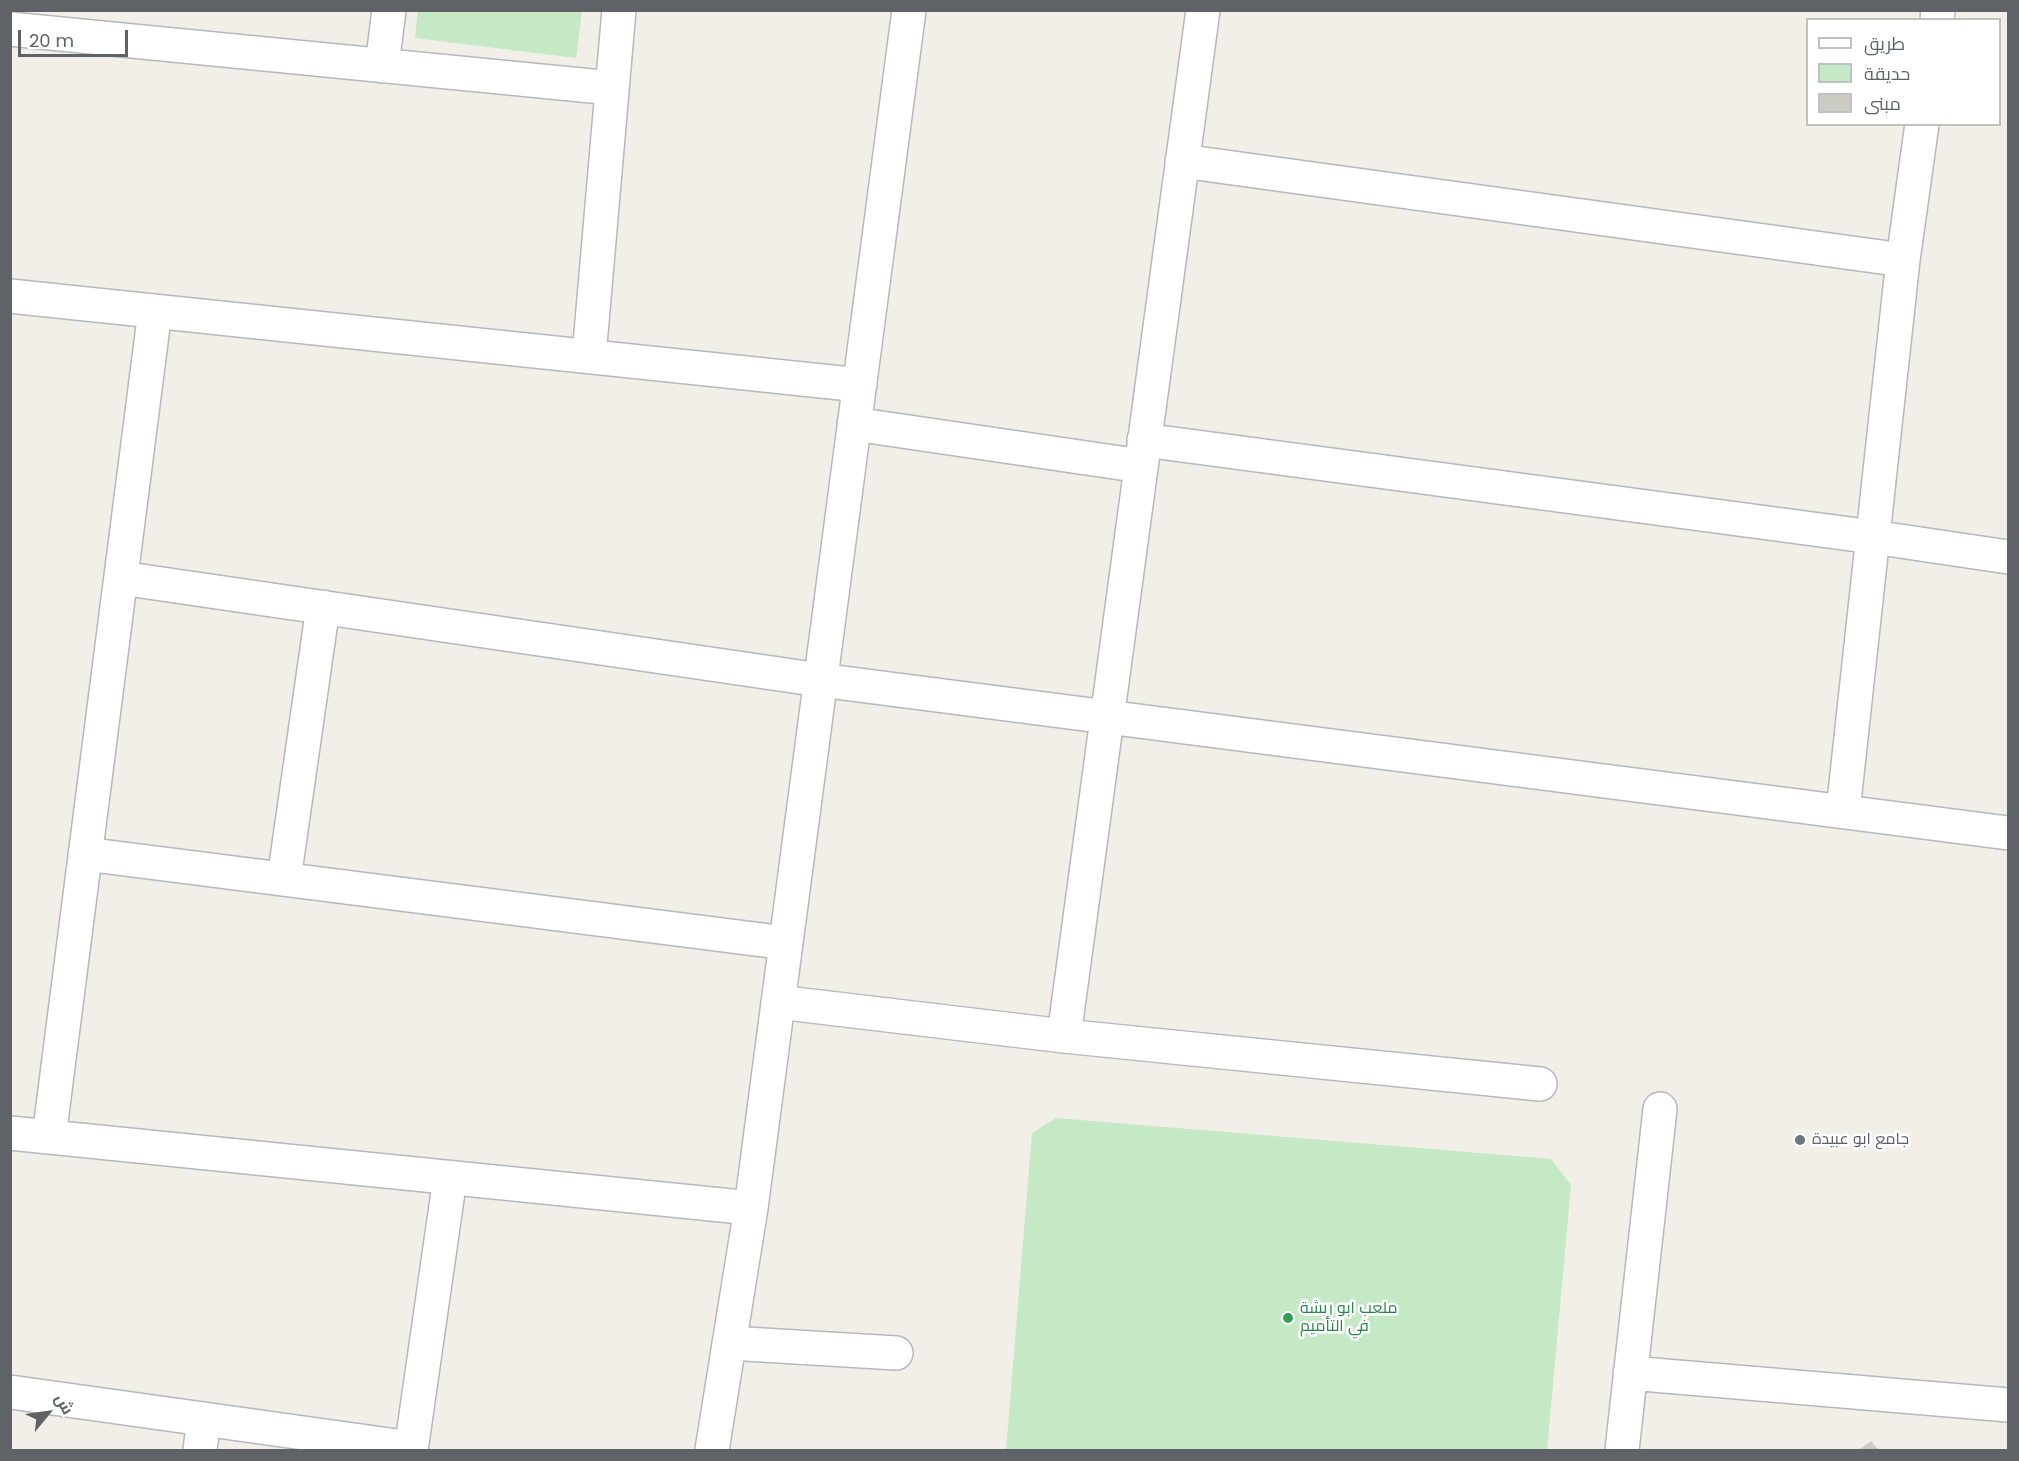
<!DOCTYPE html>
<html>
<head>
<meta charset="utf-8">
<style>
  body { margin:0 }
  #map { position:relative; width:2019px; height:1461px; overflow:hidden; background:#f1efe8; font-family:Poppins,Cairo,sans-serif }
  canvas { display:block }
  .frame { position:absolute; inset:0; border:12px solid #5f6368; pointer-events:none }
  .legend { position:absolute; left:1806px; top:18px; width:195px; height:108px; box-sizing:border-box; background:#fff; border:2px solid #bfc1c3; margin:0; padding:8px 10px; list-style:none; font-size:18px; color:#5f6368 }
  .legend li { display:flex; align-items:center; gap:12px; height:30px }
  .legend b { width:30px; border:2px solid #bfc1c3 }
  .north { position:absolute; left:18px; top:1383px; width:60px; height:60px; -webkit-text-stroke:4px #fff; paint-order:stroke; rotate:61deg; font-size:16px; font-weight:700; line-height:24px; text-align:center; color:#5f6368 }
  .north::after { content:''; display:block; margin:auto; width:21px; height:27px; background:#5f6368; clip-path:polygon(50% 0,100% 100%,50% 72%,0 100%) }
  .scale { position:absolute; left:18px; top:30px; width:110px; height:27px; box-sizing:border-box; border:3px solid #5f6368; border-top:0; padding-left:8px; font-size:18px; line-height:21px; white-space:nowrap; color:#5f6368; -webkit-text-stroke:4px #fff; paint-order:stroke }
</style>
</head>
<body>
<div id="map">
<canvas width="2019" height="1461"></canvas>
<div class="frame"></div>
<ul class="legend">
<li><b style="height:8px;background:#fff"></b>طريق</li>
<li><b style="height:16px;background:#c5e8c5"></b>حديقة</li>
<li><b style="height:16px;background:#cccac5"></b>مبنى</li>
</ul>
<div class="north">ش</div>
<div class="scale">20 m</div>
</div>
<script>
const ctx = document.querySelector('canvas').getContext('2d');
ctx.lineJoin = 'round';
function fillPath(path, color) {
  ctx.fillStyle = color;
  ctx.fill(path, 'evenodd');
}
function strokePath(path, color, width, dash) {
  ctx.strokeStyle = color;
  ctx.lineWidth = width;
  ctx.lineCap = dash ? 'butt' : 'round';
  ctx.setLineDash(dash || []);
  ctx.stroke(path);
}
function label(font, color, halo, rows, align = 'center') {
  ctx.font = font + ' Poppins,Cairo,sans-serif';
  ctx.lineWidth = 5;
  ctx.setLineDash([]);
  ctx.textBaseline = 'middle';
  ctx.strokeStyle = halo;
  ctx.fillStyle = color;
  for (const [text, x, y, turn = 0] of rows) {
    ctx.save();
    ctx.translate(x, y);
    ctx.rotate((+turn || 0) * Math.PI / 180);
    ctx.textAlign = isNaN(turn) ? turn : align;
    if (halo) ctx.strokeText(text, 0, 0);
    ctx.fillText(text, 0, 0);
    ctx.restore();
  }
}
const green = new Path2D(`
  M 418,11 L 582,11 L 576,58 L 415,38 Z
  M 1056,1118 L 1551,1159 L 1571,1185 L 1547,1450 L 1006,1450 L 1032,1133 Z`);
const building = new Path2D(`
  M 1871,1442 L 1878,1450 L 1859,1450 Z`);
const minor = new Path2D(`
  M 1937,20 L 1938,10
  M 10,29 L 612,88
  M 382,66 L 389,10
  M 1182,161 L 1903,260 L 1843,811
  M 1903,260 L 1922,124
  M 10,296 L 860,385
  M 589,356 L 619,10
  M 854,424 L 1141,466
  M 1144,440 L 1873,537 L 2008,557
  M 121,578 L 820,680 L 2008,833
  M 85,854 L 786,943
  M 284,879 L 323,607
  M 778,1002 L 1064,1036 L 1540,1084
  M 1064,1036 L 1203,10
  M 10,1133 L 751,1208
  M 49,1137 L 155,311
  M 729,1343 L 896,1353
  M 1630,1373 L 2008,1405
  M 10,1392 L 411,1448
  M 200,1450 L 204,1419
  M 411,1450 L 450,1178
  M 712,1450 L 751,1208 L 909,10
  M 1622,1450 L 1660,1109`);
const markers = [
  [1800,1140,6,"#6b7280"],
  [1288,1318,6,"#2e9e5b"]
];
const worshipNames = [
  ["جامع ابو عبيدة",1812,1140]
];
const leisureNames = [
  ["ملعب ابو ريشة",1300,1309],
  ["في التأميم",1300,1327]
];
fillPath(green, '#c5e8c5');
fillPath(building, '#cccac5');
strokePath(building, '#d6d1c6', 1.5);
strokePath(minor, '#b5b8bc', 36);
strokePath(minor, '#fff', 33);
for (const [x, y, r, color] of markers) {
  const dot = new Path2D();
  dot.arc(x, y, r, 0, 2 * Math.PI);
  ctx.fillStyle = color;
  ctx.fill(dot);
  strokePath(dot, '#fff', 2);
}
label('16px', '#5b616d', '#fff', worshipNames, 'left');
label('16px', '#27864d', '#fff', leisureNames, 'left');
</script>
</body>
</html>
